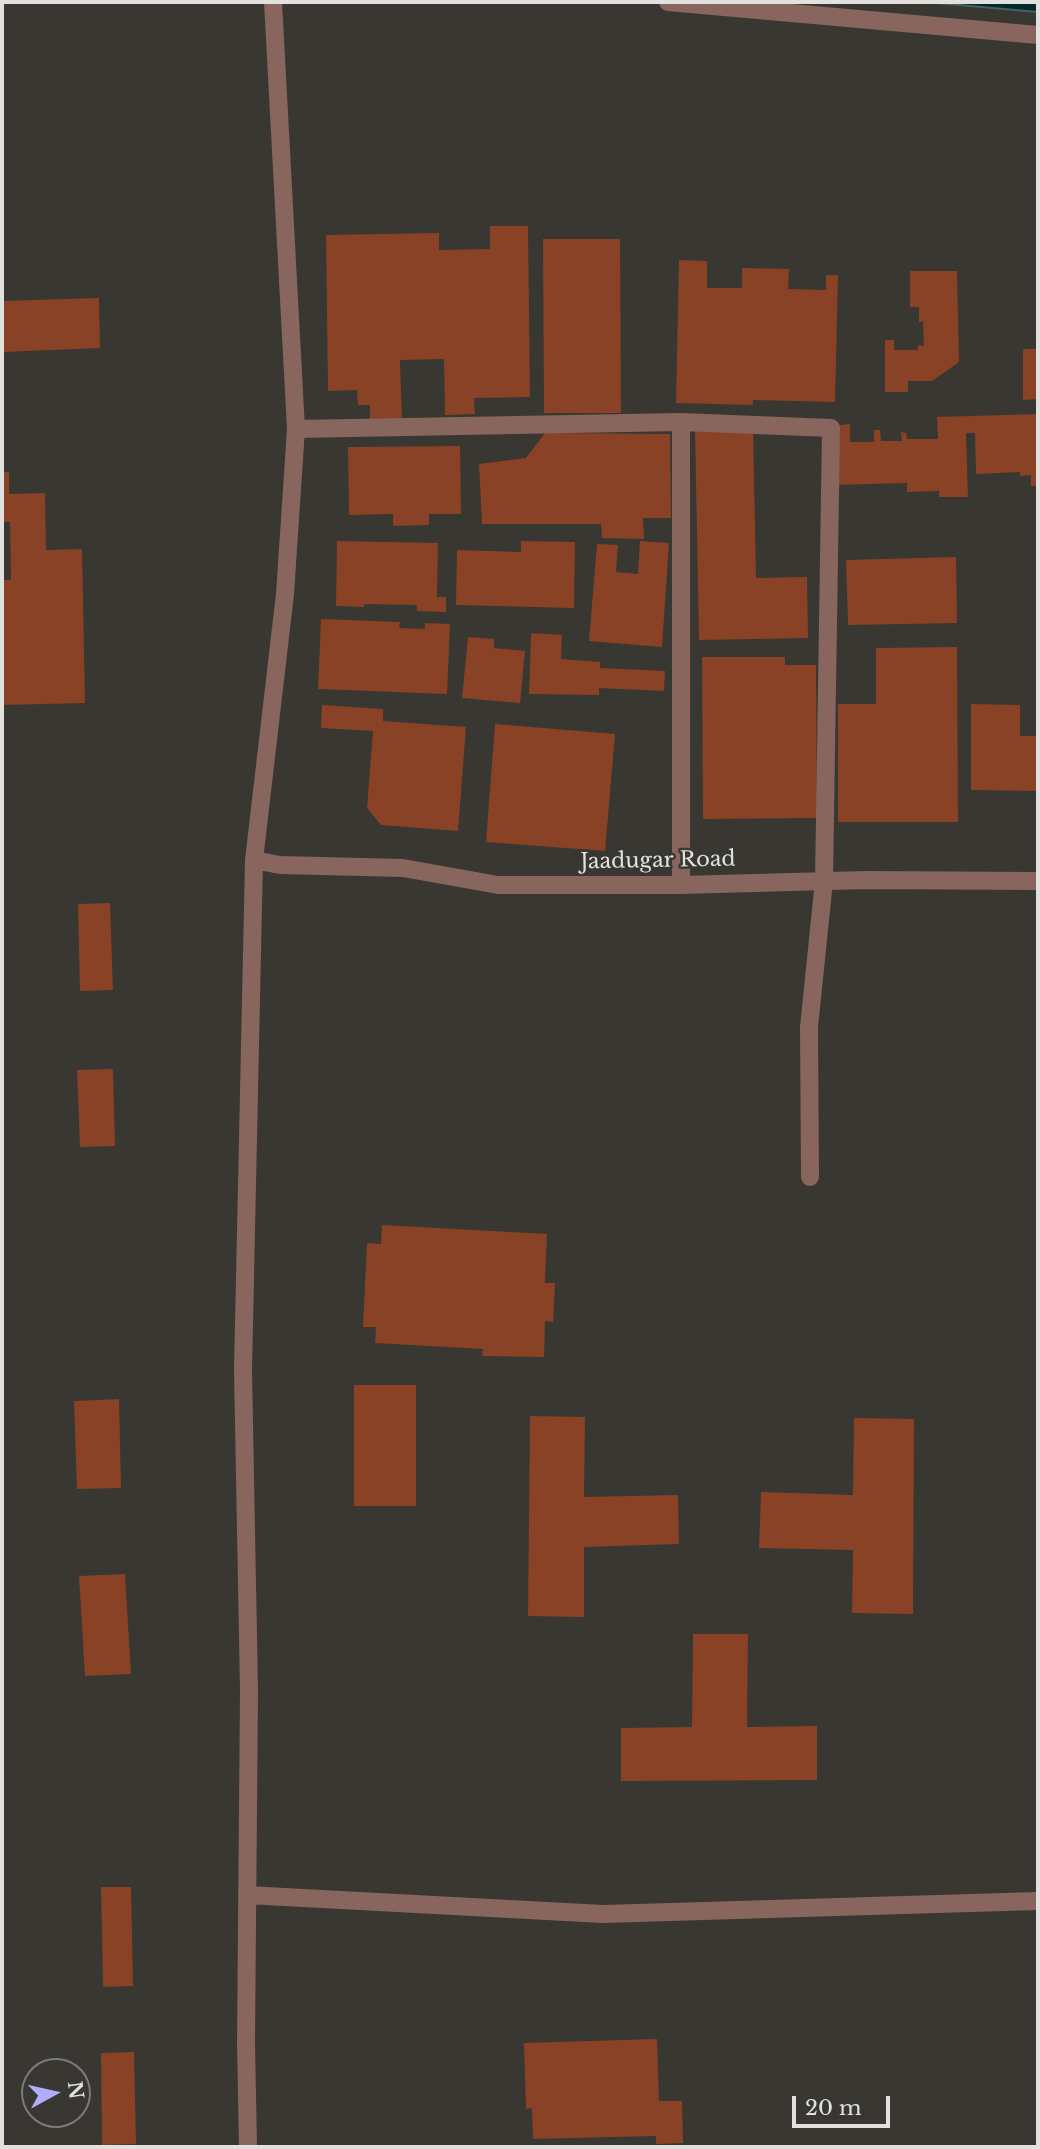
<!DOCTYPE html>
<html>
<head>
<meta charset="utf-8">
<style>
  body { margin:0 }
  #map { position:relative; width:1040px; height:2149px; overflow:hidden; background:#383732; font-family:"Libre Baskerville",serif }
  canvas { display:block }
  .frame { position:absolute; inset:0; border:4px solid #e2e1de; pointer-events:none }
  .north { position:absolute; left:21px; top:2058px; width:70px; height:70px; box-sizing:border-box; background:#383732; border:2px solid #7c7b77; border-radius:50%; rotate:82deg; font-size:19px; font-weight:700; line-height:28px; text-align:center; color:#e2e1de }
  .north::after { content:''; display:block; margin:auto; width:24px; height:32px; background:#b1adfa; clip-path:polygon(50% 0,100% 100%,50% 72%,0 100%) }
  .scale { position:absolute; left:792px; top:2096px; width:98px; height:32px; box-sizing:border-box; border:4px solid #e2e1de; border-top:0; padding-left:9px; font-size:21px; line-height:24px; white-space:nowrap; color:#e2e1de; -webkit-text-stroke:5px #383732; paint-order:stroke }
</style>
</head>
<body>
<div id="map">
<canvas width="1040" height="2149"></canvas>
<div class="frame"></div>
<div class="north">N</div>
<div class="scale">20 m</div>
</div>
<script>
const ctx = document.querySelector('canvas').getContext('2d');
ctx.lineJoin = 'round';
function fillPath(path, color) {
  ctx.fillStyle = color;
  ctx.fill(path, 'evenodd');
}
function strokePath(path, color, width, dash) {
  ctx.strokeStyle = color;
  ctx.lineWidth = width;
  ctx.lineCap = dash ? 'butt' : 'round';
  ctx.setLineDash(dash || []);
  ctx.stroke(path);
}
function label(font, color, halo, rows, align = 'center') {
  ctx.font = font + ' "Libre Baskerville",serif';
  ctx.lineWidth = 5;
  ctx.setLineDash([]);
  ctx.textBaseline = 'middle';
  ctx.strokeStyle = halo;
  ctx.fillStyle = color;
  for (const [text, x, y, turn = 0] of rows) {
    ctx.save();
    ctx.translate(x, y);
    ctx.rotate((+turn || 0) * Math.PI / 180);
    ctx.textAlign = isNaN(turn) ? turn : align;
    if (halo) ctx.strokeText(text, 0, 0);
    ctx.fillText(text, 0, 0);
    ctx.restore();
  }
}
const water = new Path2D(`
  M 925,2 L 1038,2 L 1038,12 Z`);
const building = new Path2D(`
  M 490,226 L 528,226 L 530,397 L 474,398 L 475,414 L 445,415 L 444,359 L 400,360 L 402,419 L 370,419 L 370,405 L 358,405 L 357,390 L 328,391 L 326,235 L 439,233 L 439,250 L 490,249 Z
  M 543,239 L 620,239 L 621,413 L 544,413 Z
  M 679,260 L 707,261 L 707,288 L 742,288 L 742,268 L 789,269 L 788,289 L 826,290 L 826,275 L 838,275 L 835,402 L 753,400 L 753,405 L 676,403 Z
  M 910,271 L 957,271 L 959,362 L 932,381 L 908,381 L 908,392 L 885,392 L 885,340 L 894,340 L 894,350 L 918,350 L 918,345 L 924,346 L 923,321 L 919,322 L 919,307 L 910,307 Z
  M 99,298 L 100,348 L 2,352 L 2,301 Z
  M 1023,349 L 1038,349 L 1038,399 L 1023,400 Z
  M 1038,414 L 1038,486 L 1031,486 L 1031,475 L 1020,476 L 1020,472 L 976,474 L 975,433 L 966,433 L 968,497 L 939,497 L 939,491 L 907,492 L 907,483 L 835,485 L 833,441 L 840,441 L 840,425 L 850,424 L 850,442 L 874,442 L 874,430 L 880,430 L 881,441 L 902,441 L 901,432 L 906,433 L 907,439 L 938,439 L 937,417 Z
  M 695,429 L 753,429 L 756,578 L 807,577 L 808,638 L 699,640 Z
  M 545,433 L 670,434 L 671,518 L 643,518 L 644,539 L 602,538 L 601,524 L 482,524 L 479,464 L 526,458 Z
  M 460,446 L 461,514 L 429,514 L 429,525 L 393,526 L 393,514 L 349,515 L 348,447 Z
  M 2,472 L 9,472 L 9,494 L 45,493 L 46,550 L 82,549 L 85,703 L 2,705 L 2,580 L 11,580 L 10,522 L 2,522 Z
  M 337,541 L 438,543 L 437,597 L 446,597 L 446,612 L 417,611 L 417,605 L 364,604 L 364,607 L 336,606 Z
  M 521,541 L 575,542 L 574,608 L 456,605 L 457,550 L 521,552 Z
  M 640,541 L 669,543 L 662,647 L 589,641 L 597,544 L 618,545 L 616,572 L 638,574 Z
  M 956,557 L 957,623 L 848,625 L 846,560 Z
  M 321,619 L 400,622 L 399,628 L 425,629 L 425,623 L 450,624 L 447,694 L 318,689 Z
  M 531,633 L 562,635 L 561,659 L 600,662 L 600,668 L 665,671 L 664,691 L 599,688 L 599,695 L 529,694 Z
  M 468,637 L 494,639 L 494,648 L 525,651 L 520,703 L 462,698 Z
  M 957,647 L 958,822 L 838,822 L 838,704 L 876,704 L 876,648 Z
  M 702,657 L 785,657 L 785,665 L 816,665 L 817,818 L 703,819 Z
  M 971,704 L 1020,705 L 1020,736 L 1038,736 L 1038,791 L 971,790 Z
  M 322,705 L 383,709 L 383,721 L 466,727 L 458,831 L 381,825 L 367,808 L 373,731 L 321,728 Z
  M 495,724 L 615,734 L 605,851 L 486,842 Z
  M 110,903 L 113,990 L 80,991 L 78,904 Z
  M 113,1069 L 115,1146 L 80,1147 L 77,1070 Z
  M 382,1225 L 547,1234 L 545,1283 L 555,1283 L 553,1322 L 545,1321 L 544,1357 L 482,1356 L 483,1349 L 375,1343 L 376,1327 L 363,1327 L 367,1243 L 381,1244 Z
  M 354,1385 L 416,1385 L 416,1506 L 354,1506 Z
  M 119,1399 L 121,1488 L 77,1489 L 74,1401 Z
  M 530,1416 L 585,1417 L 584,1497 L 678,1495 L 679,1544 L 584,1547 L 584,1617 L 528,1616 Z
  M 854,1418 L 914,1419 L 913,1614 L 852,1613 L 853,1550 L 759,1548 L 761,1492 L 853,1495 Z
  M 125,1574 L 131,1674 L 85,1676 L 79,1576 Z
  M 693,1634 L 748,1634 L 747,1727 L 817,1726 L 817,1780 L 621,1781 L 621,1728 L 692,1727 Z
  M 101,1887 L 131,1887 L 133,1986 L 103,1987 Z
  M 657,2039 L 659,2101 L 682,2101 L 683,2143 L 656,2144 L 656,2136 L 533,2139 L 532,2108 L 526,2109 L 524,2043 Z
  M 134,2052 L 136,2144 L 102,2145 L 101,2053 Z`);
const minor = new Path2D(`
  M 668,2 L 1038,35
  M 681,422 L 681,885
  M 296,429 L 681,422 L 831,428 L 824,881 L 809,1027 L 810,1177
  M 254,860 L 280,865 L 403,868 L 498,885 L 681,885 L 866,880 L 1038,881
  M 247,1895 L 603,1914 L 1038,1901
  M 248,2147 L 246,2042 L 249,1690 L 243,1370 L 254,860 L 285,594 L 296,429 L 273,2`);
const streetNames = [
  ["Jaadugar Road",658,861,-1]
];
fillPath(water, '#032a2c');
strokePath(water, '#466161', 2);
fillPath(building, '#894225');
strokePath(minor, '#88655d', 18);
label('21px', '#e2e1de', '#383732', streetNames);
</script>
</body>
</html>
